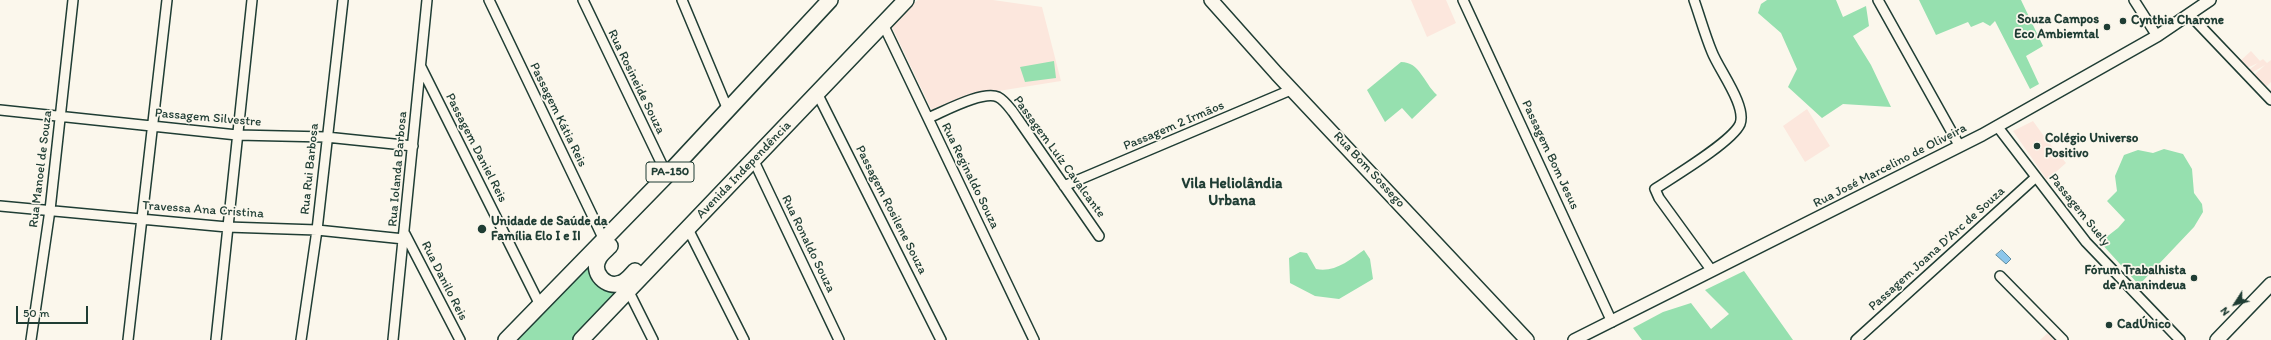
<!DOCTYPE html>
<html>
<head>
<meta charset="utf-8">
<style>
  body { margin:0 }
  #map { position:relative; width:2271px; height:340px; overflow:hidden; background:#fbf7ec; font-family:Itim,sans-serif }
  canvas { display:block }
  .north { position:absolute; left:2215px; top:284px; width:40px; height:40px; -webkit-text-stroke:3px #fbf7ec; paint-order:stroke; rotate:234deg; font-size:11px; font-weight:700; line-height:16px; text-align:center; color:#1f3d34 }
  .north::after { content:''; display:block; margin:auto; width:14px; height:18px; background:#1f3d34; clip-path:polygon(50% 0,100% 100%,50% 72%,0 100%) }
  .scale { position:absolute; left:16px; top:306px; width:72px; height:18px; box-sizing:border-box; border:2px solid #1f3d34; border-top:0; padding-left:5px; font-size:12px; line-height:14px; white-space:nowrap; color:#1f3d34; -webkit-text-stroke:3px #fbf7ec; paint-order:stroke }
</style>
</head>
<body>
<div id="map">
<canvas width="2271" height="340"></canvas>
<div class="north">N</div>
<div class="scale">50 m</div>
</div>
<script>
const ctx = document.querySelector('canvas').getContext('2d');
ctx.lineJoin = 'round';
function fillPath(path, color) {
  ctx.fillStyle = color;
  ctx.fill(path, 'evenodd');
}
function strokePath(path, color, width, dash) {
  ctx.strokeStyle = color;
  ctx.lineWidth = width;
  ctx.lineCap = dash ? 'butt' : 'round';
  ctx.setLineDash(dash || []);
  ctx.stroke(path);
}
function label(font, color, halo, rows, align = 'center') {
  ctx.font = font + ' Itim,sans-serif';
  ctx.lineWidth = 3.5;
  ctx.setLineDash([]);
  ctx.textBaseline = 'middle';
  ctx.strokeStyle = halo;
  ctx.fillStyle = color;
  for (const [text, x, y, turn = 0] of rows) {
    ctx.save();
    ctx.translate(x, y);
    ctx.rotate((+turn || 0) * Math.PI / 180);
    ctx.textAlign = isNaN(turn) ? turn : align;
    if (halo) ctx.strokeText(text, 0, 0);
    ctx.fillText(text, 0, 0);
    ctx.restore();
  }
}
const built = new Path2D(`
  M 918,0 L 993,0 L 1042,7 L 1061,81 L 967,96 L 932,111 L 891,25 Z
  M 1411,0 L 1446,0 L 1456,23 L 1427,37 Z
  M 2251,51 L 2260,61 L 2263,59 L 2267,63 L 2271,60 L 2271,82 L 2263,90 L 2252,77 L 2265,65 L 2248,75 L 2246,72 L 2258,63 L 2245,69 L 2239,62 Z
  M 1807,109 L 1830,146 L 1805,162 L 1783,126 Z
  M 2033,121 L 2046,139 L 2066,163 L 2047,180 L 2013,131 Z
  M 2050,331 L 2059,340 L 2040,340 Z`);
const green = new Path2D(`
  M 1767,0 L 1836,0 L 1843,17 L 1866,6 L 1869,26 L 1853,36 L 1871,65 L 1891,107 L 1843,104 L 1822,118 L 1788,87 L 1797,69 L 1781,33 L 1758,13 L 1761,4 Z
  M 1919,0 L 2021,0 L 2043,46 L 2026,56 L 2039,84 L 2030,89 L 1995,21 L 1990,26 L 1983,22 L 1971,27 L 1968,22 L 1936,35 Z
  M 1054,61 L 1056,78 L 1025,82 L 1020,67 Z
  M 1401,62 C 1420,62 1423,82 1437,95 L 1412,119 L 1402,108 L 1385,122 L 1367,90 Z
  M 2164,149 L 2183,154 L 2192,169 L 2194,193 L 2202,204 L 2203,212 L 2194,227 L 2139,285 L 2100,242 L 2118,228 L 2125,220 L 2107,201 L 2117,191 L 2115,176 L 2124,155 L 2138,150 L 2153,153 Z
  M 1364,250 L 1370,259 L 1373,279 L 1339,299 L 1315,296 L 1290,283 L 1289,258 L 1300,252 L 1307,253 L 1316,269 C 1334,273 1350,260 1364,250 Z
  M 589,266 L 601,287 L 617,295 L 574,340 L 518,340 Z
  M 1744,271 L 1793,340 L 1642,340 L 1633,328 L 1663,312 L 1691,303 L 1711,329 L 1729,314 L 1705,290 Z`);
const water = new Path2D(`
  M 2002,250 L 2011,259 L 2006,264 L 1996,255 Z`);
const minor = new Path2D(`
  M 489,0 L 604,240
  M 583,0 L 667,175
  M 682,0 L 728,110
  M 1463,0 L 1612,322
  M 1694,0 C 1700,17 1705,35 1712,52 C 1719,70 1747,106 1740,124 C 1732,142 1673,177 1655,189 L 1659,198 L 1712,271
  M 1878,0 L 1959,145
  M 2134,0 L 2157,36
  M 2189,14 L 2271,100
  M 883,24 L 1034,340
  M 421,67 L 540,305
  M 817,93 L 941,340
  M 0,110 L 237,135 L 326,137 L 413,146
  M 928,118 C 943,112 983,90 998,97 C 1004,100 1009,107 1013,112 L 1099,236
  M 1997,126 L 2086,242 L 2180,340
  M 753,159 L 839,340
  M 1064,186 L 1293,89
  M 0,206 L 227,227 L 317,230 L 404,239
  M 688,229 L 744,340
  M 405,234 L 460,340
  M 2000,276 L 2063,340
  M 628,290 L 653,340
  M 31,340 L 50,210 L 73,0
  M 128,340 L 167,0
  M 216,340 L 252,0
  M 301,340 L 317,230 L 343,0
  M 393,340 L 427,0
  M 1856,340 L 2036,177`);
const tertiary = new Path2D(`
  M 1574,340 L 1982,135 L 2157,36 L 2210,0`);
const secondary = new Path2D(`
  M 1211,0 L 1277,74 L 1527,340
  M 2217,340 L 2271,284`);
const primary = new Path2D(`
  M 610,246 C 606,250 601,254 599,258 C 590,273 607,289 621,283 C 627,281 631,275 635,271
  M 506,340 L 667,175 L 830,0
  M 581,340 L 906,0`);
const markers = [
  [2123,21,4,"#1f3d34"],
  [2107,27,4,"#1f3d34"],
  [2037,146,4,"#1f3d34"],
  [482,229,5,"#1f3d34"],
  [2194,278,4,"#1f3d34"],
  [2109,325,4,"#1f3d34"]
];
const shields = [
  [670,172,48]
];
const shieldNames = [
  ["PA-150",670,172]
];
const poiNames = [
  ["Souza Campos",2099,20,"right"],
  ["Eco Ambiemtal",2099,35,"right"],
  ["Cynthia Charone",2131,21],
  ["Colégio Universo",2045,139],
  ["Positivo",2045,154],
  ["Unidade de Saúde da",491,222],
  ["Família Elo I e II",491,237],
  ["Fórum Trabalhista",2186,271,"right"],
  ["de Ananindeua",2186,286,"right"],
  ["CadÚnico",2117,325]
];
const streetNames = [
  ["Rua Rosineide Souza",636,82,64],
  ["Passagem Kátia Reis",558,115,64],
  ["Passagem Silvestre",208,118,5],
  ["Passagem 2 Irmãos",1174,126,-23],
  ["Passagem Daniel Reis",476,148,63],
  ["Passagem Bom Jesus",1550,155,65],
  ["Passagem Luíz Cavalcante",1059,157,54],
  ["Rua José Marcelino de Oliveira",1890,166,-27],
  ["Rua Manoel de Souza",41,169,-83],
  ["Rua Rui Barbosa",310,169,-84],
  ["Rua Iolanda Barbosa",398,169,-85],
  ["Avenida Independência",744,170,-46],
  ["Rua Bom Sossego",1369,170,47],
  ["Rua Reginaldo Souza",970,176,64],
  ["Travessa Ana Cristina",203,210,4],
  ["Passagem Rosilene Souza",891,210,63],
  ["Passagem Suely",2079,210,51],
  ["Rua Ronaldo Souza",808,244,64],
  ["Passagem Joana D'Arc de Souza",1937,249,-42],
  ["Rua Danilo Reis",444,281,63]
];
const quarterNames = [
  ["Vila Heliolândia",1232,184],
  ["Urbana",1232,201]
];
fillPath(built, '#fce7dd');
fillPath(green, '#96e0af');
fillPath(water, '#8cc6eb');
strokePath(water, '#608fa2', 1);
strokePath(minor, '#1f3d34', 12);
strokePath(tertiary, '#1f3d34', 14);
strokePath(secondary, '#1f3d34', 16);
strokePath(primary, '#1f3d34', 18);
strokePath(minor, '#fbf7ec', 9);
strokePath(tertiary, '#fbf7ec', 11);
strokePath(secondary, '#fbf7ec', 13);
strokePath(primary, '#fbf7ec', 15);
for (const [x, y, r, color] of markers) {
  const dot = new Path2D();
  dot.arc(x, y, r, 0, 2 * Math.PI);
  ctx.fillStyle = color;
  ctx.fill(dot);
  strokePath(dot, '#fbf7ec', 1.5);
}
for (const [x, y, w] of shields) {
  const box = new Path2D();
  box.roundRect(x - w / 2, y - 10, w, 20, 3);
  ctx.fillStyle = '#fbf7ec';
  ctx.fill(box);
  strokePath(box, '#1f3d34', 1);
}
label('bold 12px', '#1f3d34', null, shieldNames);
label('bold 13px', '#1f3d34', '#fbf7ec', poiNames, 'left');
label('13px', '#1f3d34', '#fbf7ec', streetNames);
label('bold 15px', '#1f3d34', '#fbf7ec', quarterNames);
</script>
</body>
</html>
